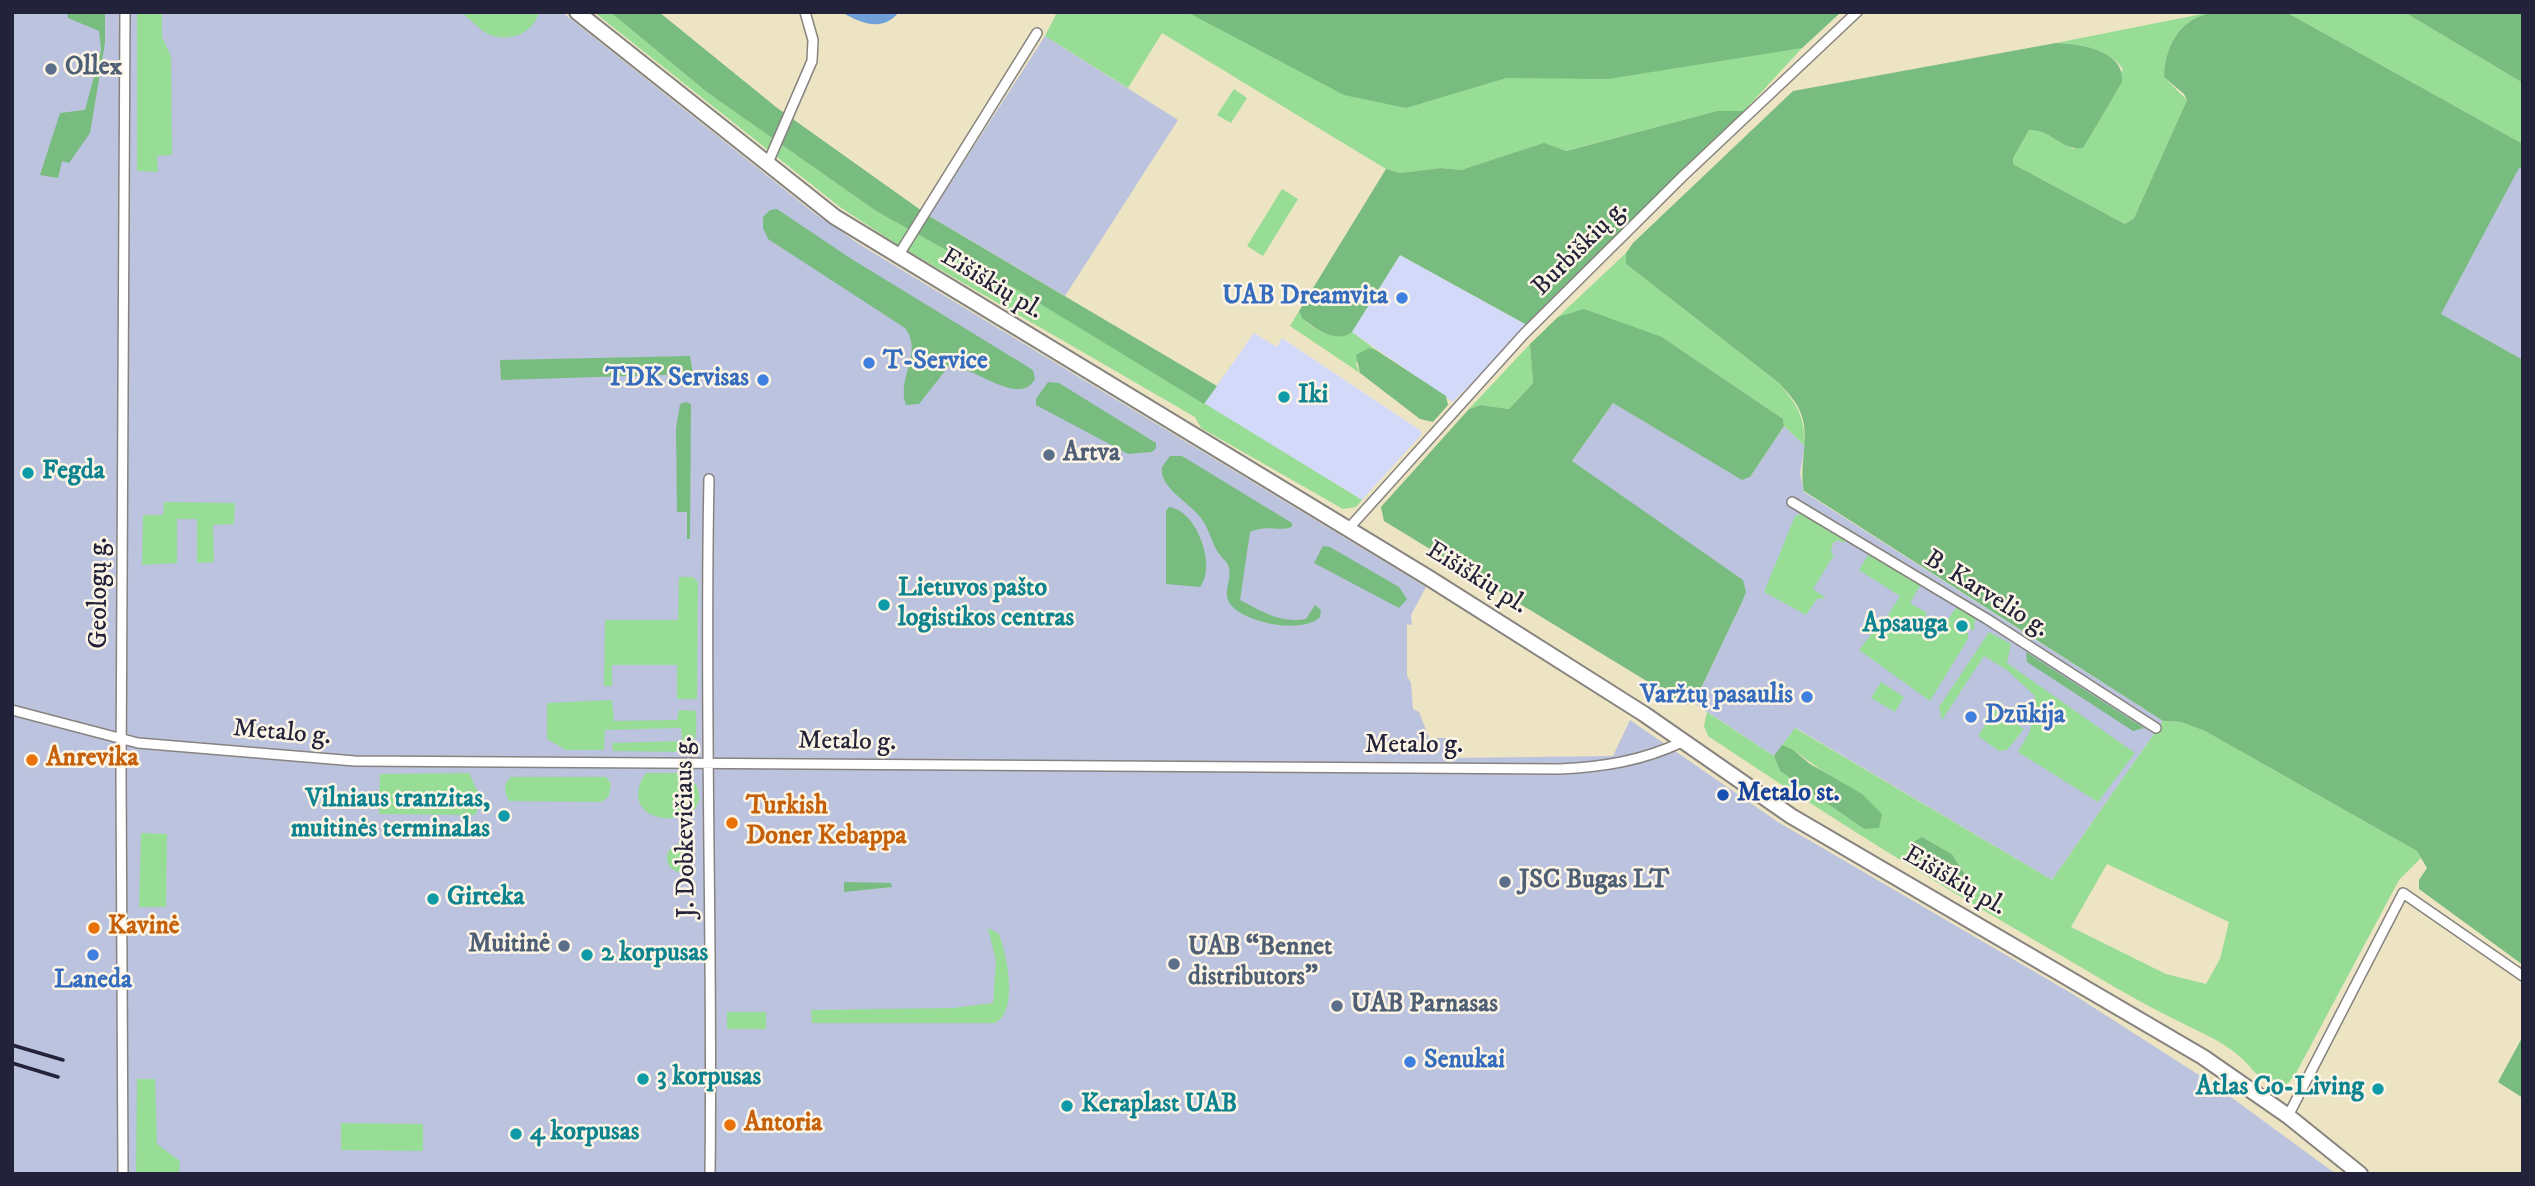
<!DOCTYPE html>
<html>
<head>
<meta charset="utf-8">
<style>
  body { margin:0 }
  #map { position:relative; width:2535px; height:1186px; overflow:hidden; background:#ece4c3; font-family:"IM FELL DW Pica",serif }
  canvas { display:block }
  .frame { position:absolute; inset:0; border:14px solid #22223b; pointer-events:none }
</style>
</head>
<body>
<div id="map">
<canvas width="2535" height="1186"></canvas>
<div class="frame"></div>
</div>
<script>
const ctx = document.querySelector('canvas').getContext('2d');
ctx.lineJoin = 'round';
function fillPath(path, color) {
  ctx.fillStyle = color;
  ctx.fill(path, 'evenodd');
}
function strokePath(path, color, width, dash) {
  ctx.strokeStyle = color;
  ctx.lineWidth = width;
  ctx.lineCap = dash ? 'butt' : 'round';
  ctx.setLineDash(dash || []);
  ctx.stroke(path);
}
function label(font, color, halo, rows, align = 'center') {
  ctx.font = font + ' "IM FELL DW Pica",serif';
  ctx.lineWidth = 5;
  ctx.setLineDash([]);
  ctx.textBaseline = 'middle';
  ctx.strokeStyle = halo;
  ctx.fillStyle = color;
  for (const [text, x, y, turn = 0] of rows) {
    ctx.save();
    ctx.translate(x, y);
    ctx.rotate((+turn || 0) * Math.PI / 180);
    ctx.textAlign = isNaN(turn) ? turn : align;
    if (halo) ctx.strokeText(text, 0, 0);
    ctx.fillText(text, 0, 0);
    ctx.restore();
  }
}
const built = new Path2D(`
  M 1400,255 L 1527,325 L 1453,402 L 1352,332 Z
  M 1254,333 L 1277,347 L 1282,338 L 1421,431 L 1421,435 L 1362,500 L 1204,404 Z`);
const industrial = new Path2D(`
  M 12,12 L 562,12 L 814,213 L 859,244 L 1426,587 L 1411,615 L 1412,625 L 1407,624 L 1407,676 L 1411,683 L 1413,709 L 1419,712 L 1429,738 L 1450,738 L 1450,758 L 1613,756 L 1630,720 L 1778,822 L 2071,993 L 2213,1084 L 2336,1174 L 12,1174 Z
  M 1045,36 L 1178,120 L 1065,296 L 929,216 Z
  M 2519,167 L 2523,169 L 2523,360 L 2440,314 Z
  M 1613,403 L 1742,479 L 1750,477 L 1784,426 L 1805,446 L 1800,473 L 1804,492 L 2163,721 L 2052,880 L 1796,728 L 1774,756 L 1694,703 L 1742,602 L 1572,461 Z`);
const green = new Path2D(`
  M 137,12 L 162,12 L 162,37 L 171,56 L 172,155 L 157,156 L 158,172 L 137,171 Z
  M 461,12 L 539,12 C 533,34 509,43 488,34 C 479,29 470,19 461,12 Z
  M 594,12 L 610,12 L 708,93 L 876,211 L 1018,289 L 1362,500 L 1356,507 L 1343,509 L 1201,428 L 1195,417 L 901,247 L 840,207 Z
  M 1057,12 L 1841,12 L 1802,48 L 1744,111 L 1717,111 L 1565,151 L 1544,144 L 1461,170 L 1441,168 L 1401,173 L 1386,169 L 1162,33 L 1128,88 L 1045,36 Z
  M 2212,12 L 2215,12 C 2181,17 2165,44 2164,77 L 2187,100 L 2134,218 L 2125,224 L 2013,164 L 2012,158 L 2029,130 L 2036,129 L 2074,149 L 2123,69 C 2109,48 2079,44 2056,43 Z
  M 2286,12 L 2404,12 L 2523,83 L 2523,144 Z
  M 1234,89 L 1247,98 L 1231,123 L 1217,115 Z
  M 1282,189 L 1298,199 L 1263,256 L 1247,246 Z
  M 1626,253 L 1626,264 L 1779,383 C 1798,407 1804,414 1805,446 L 1784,426 L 1783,419 L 1662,337 L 1558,317 Z
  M 1299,311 C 1305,328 1337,343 1352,332 L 1376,350 L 1369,348 L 1356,364 L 1360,373 L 1290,326 Z
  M 1530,344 L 1533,383 L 1509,409 L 1481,405 L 1469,409 Z
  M 164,502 L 235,503 L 234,524 L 213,525 L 214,562 L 197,563 L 197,519 L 177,519 L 177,563 L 142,565 L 143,515 L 163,515 Z
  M 1805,513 L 1846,538 L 1844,543 L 1838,540 L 1833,543 L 1831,552 L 1834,555 L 1813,589 L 1826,598 L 1817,599 L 1806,615 L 1764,592 L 1795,516 Z
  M 1870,552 L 1921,584 L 1910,603 L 1927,613 L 1925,617 L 1942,627 L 1957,607 L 1975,618 L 1974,631 L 1956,619 L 1954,623 L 1968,632 L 1968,639 L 1930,701 L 1859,650 L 1875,629 L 1878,631 L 1900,596 L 1859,570 Z
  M 679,577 L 693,577 L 698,582 L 697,699 L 677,699 L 677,665 L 612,665 L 612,686 L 604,686 L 605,620 L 678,620 Z
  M 1989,632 L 2011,644 L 2007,663 L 2135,753 L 2098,802 L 2018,752 L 2030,731 L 2035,696 L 2007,670 L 1984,656 L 1942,720 L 1939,707 Z
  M 1881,682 L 1904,697 L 1895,712 L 1871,698 Z
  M 612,700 L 614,721 L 677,720 L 679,710 L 696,711 C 696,726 699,742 686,752 L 613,751 L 612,743 L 682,741 L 681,728 L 605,730 L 604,750 L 566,750 L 547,739 L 547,703 Z
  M 1995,710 L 2024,729 L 2007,750 L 1999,751 L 1978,736 Z
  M 1707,712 L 1774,756 L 1780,771 L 1864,829 L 1832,778 L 1792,749 L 1782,745 L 1795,728 L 2052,880 L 2163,721 L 2181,722 L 2205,731 L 2417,851 L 2421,858 L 2399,880 L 2296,1073 C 2292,1078 2288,1086 2281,1086 C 2262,1087 2252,1066 2239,1056 C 2222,1041 2200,1032 2180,1022 C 2132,999 2087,970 2041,944 C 1927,878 1817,809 1708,736 L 1704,726 ZM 1922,837 L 1952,854 L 1965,873 L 1954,883 L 1920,865 ZM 2107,864 L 2229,922 L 2220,959 L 2206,984 L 2166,974 L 2071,927 Z
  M 469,773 L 482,801 L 475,815 L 379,814 L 380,774 Z
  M 646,773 L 686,773 L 697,786 L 700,799 L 695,809 C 685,814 674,820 663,818 C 636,814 632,792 646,773 Z
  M 511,777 L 606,777 L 611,783 L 609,796 L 602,802 L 509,801 C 504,792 503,785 511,777 Z
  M 141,833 L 167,834 L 166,907 L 139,907 Z
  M667 858a14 14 0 1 1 28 0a14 14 0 1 1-28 0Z
  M 988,928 L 999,934 C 1007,956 1019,1011 995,1023 L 812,1023 L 811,1010 L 953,1008 L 993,1003 L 996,961 Z
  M 727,1012 L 766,1012 L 766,1029 L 727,1029 Z
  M 137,1079 L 155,1079 L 157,1144 L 180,1161 L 179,1174 L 136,1174 Z
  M 341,1123 L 423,1124 L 423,1151 L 341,1150 Z`);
const forest = new Path2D(`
  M 67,12 L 105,12 L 105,43 L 90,133 L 69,163 L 62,161 L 58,178 L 40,175 L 60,113 L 85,110 L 101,50 L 99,31 L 68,18 Z
  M 610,12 L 659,12 L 776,107 L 929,216 L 1217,386 L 1204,404 L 1018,290 L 876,211 L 708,93 Z
  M 1187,12 L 1841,12 L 1802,48 L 1608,79 L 1506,78 L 1406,108 L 1344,95 Z
  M 2215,12 L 2286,12 L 2523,144 L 2523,169 L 2519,168 L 2441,314 L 2523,360 L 2523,965 L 2419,889 L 2419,880 L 2427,868 L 2417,851 L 2205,731 L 2181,722 L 2163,721 L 1804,491 C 1798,464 1812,435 1799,409 C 1795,400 1786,391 1779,383 L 1626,264 L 1626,253 L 1633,243 L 1793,91 L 2056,43 C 2081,44 2125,50 2122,82 L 2083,148 C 2063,151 2048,128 2029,130 L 2013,158 L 2013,164 L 2125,224 L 2134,218 L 2187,100 L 2184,94 L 2164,77 C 2165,44 2181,17 2215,12 Z
  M 2404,12 L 2523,12 L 2523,83 Z
  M 1717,111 L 1744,111 L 1527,325 L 1400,255 L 1352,332 C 1336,344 1315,329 1302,318 L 1299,311 L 1386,169 L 1401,173 L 1441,168 L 1461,170 L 1544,143 L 1566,151 Z
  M 777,209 L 850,258 L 1033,370 L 1035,379 C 1019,408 975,366 949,366 L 919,404 L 906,405 C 896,377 924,354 905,328 L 768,239 L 763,228 L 763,217 L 770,210 Z
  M 1584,309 L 1662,337 L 1783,419 L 1784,426 L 1750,477 L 1742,480 L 1613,403 L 1572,461 L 1743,580 L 1746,592 L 1742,602 L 1694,703 L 1686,705 L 1384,521 L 1381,507 L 1469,409 L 1481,405 L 1509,409 L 1533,383 L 1530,344 L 1558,317 Z
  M 1369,348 L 1376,350 L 1446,396 L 1448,405 L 1433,422 L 1420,419 L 1360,373 L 1356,355 Z
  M 690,356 L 693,374 L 501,380 L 500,360 Z
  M 1048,382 L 1059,383 L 1156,443 L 1156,448 L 1152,452 L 1128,454 L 1036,405 L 1036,399 Z
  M 686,402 L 691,404 L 690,539 L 687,539 L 687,512 L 677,512 L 676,429 L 680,404 Z
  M 1170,456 L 1182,456 L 1292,523 L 1292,527 C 1277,532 1268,524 1250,532 L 1240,600 C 1261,611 1281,624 1306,619 L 1315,605 L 1321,610 L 1320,617 C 1300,636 1236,621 1228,600 C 1224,589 1232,578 1229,568 C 1228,562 1223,559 1220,555 C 1212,545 1210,531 1203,521 C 1193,504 1158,488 1162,467 Z
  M 1169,507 C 1197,510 1217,567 1200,587 L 1166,584 L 1166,511 Z
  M 1323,546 L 1330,547 L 1399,587 L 1407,599 L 1399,608 L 1314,563 Z
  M 2026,652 L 2144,728 L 2133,731 L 2027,662 Z
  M 1782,745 L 1792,749 L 1810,764 L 1862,794 L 1882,814 L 1879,828 L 1864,829 L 1780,771 L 1774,756 Z
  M 1922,837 L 1952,854 L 1965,874 L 1962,882 C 1943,883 1922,867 1910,853 L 1915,841 Z
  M 844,882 L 891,883 L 892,887 L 844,892 Z
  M 2523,1036 L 2523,1098 L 2498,1082 Z`);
const water = new Path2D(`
  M 841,12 L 899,12 C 882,33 861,23 841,12 Z`);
const minor = new Path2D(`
  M 767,165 L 812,61 L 813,40 L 805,12
  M 898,256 L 1037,33
  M 709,479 C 704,711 713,942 710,1174
  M 1792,502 L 1987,619 L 2156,728
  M 1349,528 L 1524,334 L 1682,177 L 1857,12
  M 12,710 L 138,743 L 355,761 L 1559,769 C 1603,767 1642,761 1682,742
  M 2288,1116 L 2403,893 L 2523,976
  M 123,1174 L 121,772 L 125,12`);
const primary = new Path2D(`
  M 577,12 L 835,217 L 1429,578 L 1644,714 L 1791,816 L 2203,1057 L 2288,1116 L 2360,1174`);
const rail = new Path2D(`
  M 12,1045 L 63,1060
  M 12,1063 L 58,1077`);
const markers = [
  [51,69,7,"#5c6f8a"],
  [1402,298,7,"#3f7fe0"],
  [869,363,7,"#3f7fe0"],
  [763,380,7,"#3f7fe0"],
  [1284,397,7,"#0f9aa8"],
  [1049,455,7,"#5c6f8a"],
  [28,473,7,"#0f9aa8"],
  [884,605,7,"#0f9aa8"],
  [1962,626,7,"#0f9aa8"],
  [1807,697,7,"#3f7fe0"],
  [1971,717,7,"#3f7fe0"],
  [32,760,7,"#e8710a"],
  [1723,795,7,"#1a4fb4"],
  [504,816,7,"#0f9aa8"],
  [732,823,7,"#e8710a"],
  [1505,882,7,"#5c6f8a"],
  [433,899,7,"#0f9aa8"],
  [94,928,7,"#e8710a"],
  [564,946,7,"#5c6f8a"],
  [93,955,7,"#3f7fe0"],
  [587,955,7,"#0f9aa8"],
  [1174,964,7,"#5c6f8a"],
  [1337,1006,7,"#5c6f8a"],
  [1410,1062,7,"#3f7fe0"],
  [643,1079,7,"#0f9aa8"],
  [2378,1089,7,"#0f9aa8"],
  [1067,1106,7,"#0f9aa8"],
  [730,1125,7,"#e8710a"],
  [516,1134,7,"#0f9aa8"]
];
const serviceNames = [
  ["Ollex",65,69],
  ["Artva",1063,455],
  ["JSC Bugas LT",1519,882],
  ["Muitinė",550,946,"right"],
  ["UAB “Bennet",1188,949],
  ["distributors”",1188,979],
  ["UAB Parnasas",1351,1006]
];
const streetNames = [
  ["Burbiškių g.",1581,249,-45],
  ["Eišiškių pl.",991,285,31],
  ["Eišiškių pl.",1476,579,32],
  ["Geologų g.",101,593,-90],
  ["B. Karvelio g.",1986,595,32],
  ["Metalo g.",282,734,5],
  ["Metalo g.",847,743,1],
  ["Metalo g.",1414,747],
  ["J. Dobkevičiaus g.",687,827,-91],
  ["Eišiškių pl.",1954,882,30]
];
const shopNames = [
  ["UAB Dreamvita",1388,298],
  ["T-Service",883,363,"left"],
  ["TDK Servisas",749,380],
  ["Varžtų pasaulis",1793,697],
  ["Dzūkija",1985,717,"left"],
  ["Laneda",93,982,"center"],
  ["Senukai",1424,1062,"left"]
];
const cultureNames = [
  ["Iki",1298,397],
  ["Fegda",42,473],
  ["Lietuvos pašto",898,590],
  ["logistikos centras",898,620],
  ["Apsauga",1948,626,"right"],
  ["Vilniaus tranzitas,",490,801,"right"],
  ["muitinės terminalas",490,831,"right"],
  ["Girteka",447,899],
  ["2 korpusas",601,955],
  ["3 korpusas",657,1079],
  ["Atlas Co-Living",2364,1089,"right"],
  ["Keraplast UAB",1081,1106],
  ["4 korpusas",530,1134]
];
const foodNames = [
  ["Anrevika",46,760],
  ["Turkish",746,808],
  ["Doner Kebappa",746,838],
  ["Kavinė",108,928],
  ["Antoria",744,1125]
];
const transitNames = [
  ["Metalo st.",1737,795]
];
fillPath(built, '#d3d9f9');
fillPath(industrial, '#bcc3de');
fillPath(green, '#97dd96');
fillPath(forest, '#79bc7f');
fillPath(water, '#70a1db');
strokePath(minor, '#87837f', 12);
strokePath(primary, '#87837f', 18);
strokePath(minor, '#fff', 9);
strokePath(primary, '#fff', 14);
strokePath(rail, '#22223b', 3.5);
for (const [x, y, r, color] of markers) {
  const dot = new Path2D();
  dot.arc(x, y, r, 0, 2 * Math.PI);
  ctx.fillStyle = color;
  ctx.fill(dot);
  strokePath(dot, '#fcf5e5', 2.5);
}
label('bold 26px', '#4e5e75', '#fcf5e5', serviceNames, 'left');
label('26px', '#22223b', '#fcf5e5', streetNames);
label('bold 26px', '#366cbe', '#fcf5e5', shopNames, 'right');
label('bold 26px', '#0d838f', '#fcf5e5', cultureNames, 'left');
label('bold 26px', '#c56008', '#fcf5e5', foodNames, 'left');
label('bold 26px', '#164399', '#fcf5e5', transitNames, 'left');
</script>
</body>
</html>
